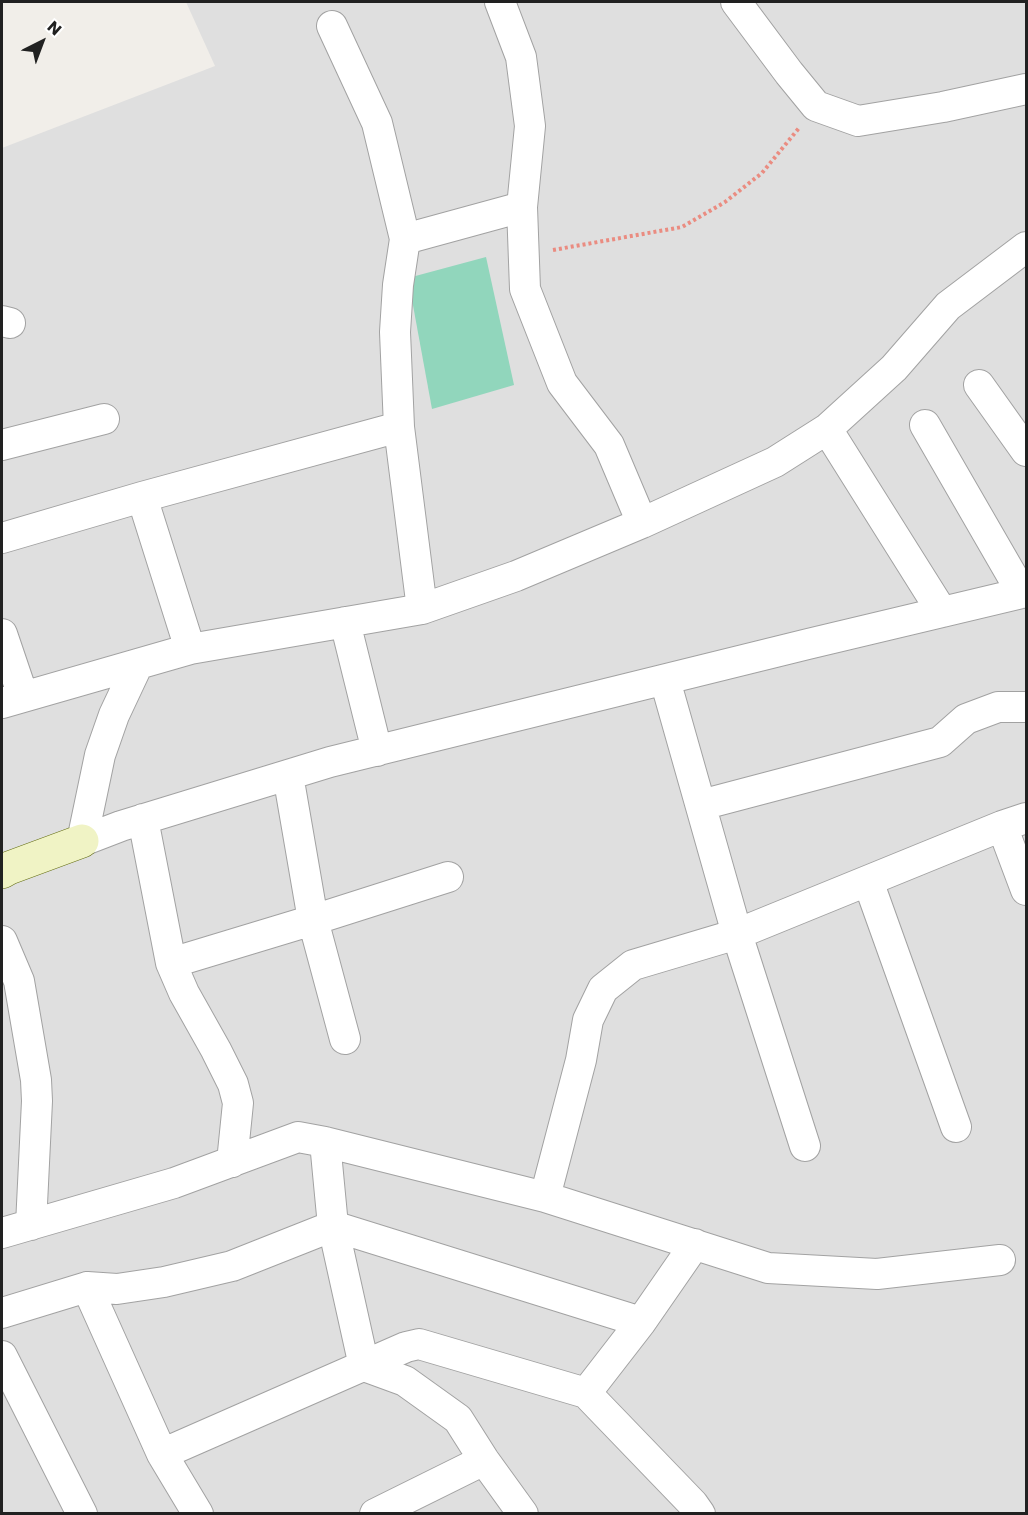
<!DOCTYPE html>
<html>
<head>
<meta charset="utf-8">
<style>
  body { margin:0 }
  #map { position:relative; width:1028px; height:1515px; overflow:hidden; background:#f1eee9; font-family:Poppins,sans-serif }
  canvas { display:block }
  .frame { position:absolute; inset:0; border:3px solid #212121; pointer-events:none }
  .north { position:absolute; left:12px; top:12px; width:60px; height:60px; -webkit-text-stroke:4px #fff; paint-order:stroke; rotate:42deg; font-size:16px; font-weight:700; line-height:24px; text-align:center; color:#212121 }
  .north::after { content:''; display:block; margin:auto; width:21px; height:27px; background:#212121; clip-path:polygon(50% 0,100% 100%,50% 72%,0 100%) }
</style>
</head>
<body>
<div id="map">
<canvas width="1028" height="1515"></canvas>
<div class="frame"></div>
<div class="north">N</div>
</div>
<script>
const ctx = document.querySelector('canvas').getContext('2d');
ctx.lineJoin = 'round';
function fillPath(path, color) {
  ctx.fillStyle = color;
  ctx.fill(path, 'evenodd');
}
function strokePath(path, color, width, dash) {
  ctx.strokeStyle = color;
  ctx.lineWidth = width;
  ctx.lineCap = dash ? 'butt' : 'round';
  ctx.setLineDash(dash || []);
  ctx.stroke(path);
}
const residential = new Path2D(`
  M 186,2 L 1026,2 L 1026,1513 L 2,1513 L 2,148 L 215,66 Z`);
const pitch = new Path2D(`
  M 486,257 L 514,385 L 432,409 L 408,278 Z`);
const path = new Path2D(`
  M 553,250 L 682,227 L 725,202 L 762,173 L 799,128`);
const street = new Path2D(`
  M 500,2 L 521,57 L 530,126 L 522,207 L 525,289 L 562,383 L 609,445 L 642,523
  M 736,2 L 789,73 L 816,106 L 858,121 L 943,107 L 1026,89
  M 332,26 L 377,123 L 405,239 L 398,285 L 395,332 L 399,427 L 422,609
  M 405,239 L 522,207
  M 2,321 L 10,323
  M 979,385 L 1026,451
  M 925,425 L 1022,593
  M 827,429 L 942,612
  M 2,445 L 104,419
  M 142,497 L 190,649
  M 2,538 L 142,497 L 399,427
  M 345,622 L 377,751
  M 2,634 L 23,696
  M 665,680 L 737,934 L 805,1146
  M 2,703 L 190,649 L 422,609 L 516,576 L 642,523 L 775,462 L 827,429 L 894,368 L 948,306 L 1026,247
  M 288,775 L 313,920 L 345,1039
  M 701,805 L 940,742 L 966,719 L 998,707 L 1026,707
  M 143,819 L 171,963 L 184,993 L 216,1050 L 233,1084 L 238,1103 L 232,1162
  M 1002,826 L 1026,890
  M 82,841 L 121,826 L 330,762 L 808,644 L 1026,592
  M 82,841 L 100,755 L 114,715 L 138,664
  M 868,881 L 956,1127
  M 2,941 L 19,981 L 36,1080 L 37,1101 L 31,1225
  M 171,963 L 313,920 L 448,877
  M 325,1142 L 333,1226 L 364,1366 L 405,1381 L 458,1419 L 484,1460 L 523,1514
  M 545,1197 L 581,1060 L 588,1020 L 603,989 L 633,965 L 737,934 L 1002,826 L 1026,818
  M 2,1233 L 174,1183 L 298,1137 L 325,1142 L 545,1197 L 768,1268 L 877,1274 L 1000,1260
  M 695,1244 L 641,1322 L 586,1393 L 693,1504 L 700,1514
  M 87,1287 L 162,1454 L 198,1514
  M 2,1313 L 87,1287 L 117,1289 L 164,1282 L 232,1266 L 333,1226 L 641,1322
  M 2,1356 L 82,1514
  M 162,1454 L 406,1347 L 419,1344 L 586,1393
  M 375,1514 L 484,1460`);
const secondary = new Path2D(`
  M 2,872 L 9,868 L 82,841`);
fillPath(residential, '#dfdfdf');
fillPath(pitch, '#91d6bc');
strokePath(street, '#a2a2a2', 32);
strokePath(secondary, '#646e13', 34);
strokePath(path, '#ea8c81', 4, [3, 3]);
strokePath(street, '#fff', 30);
strokePath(secondary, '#f0f3c5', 33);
</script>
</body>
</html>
